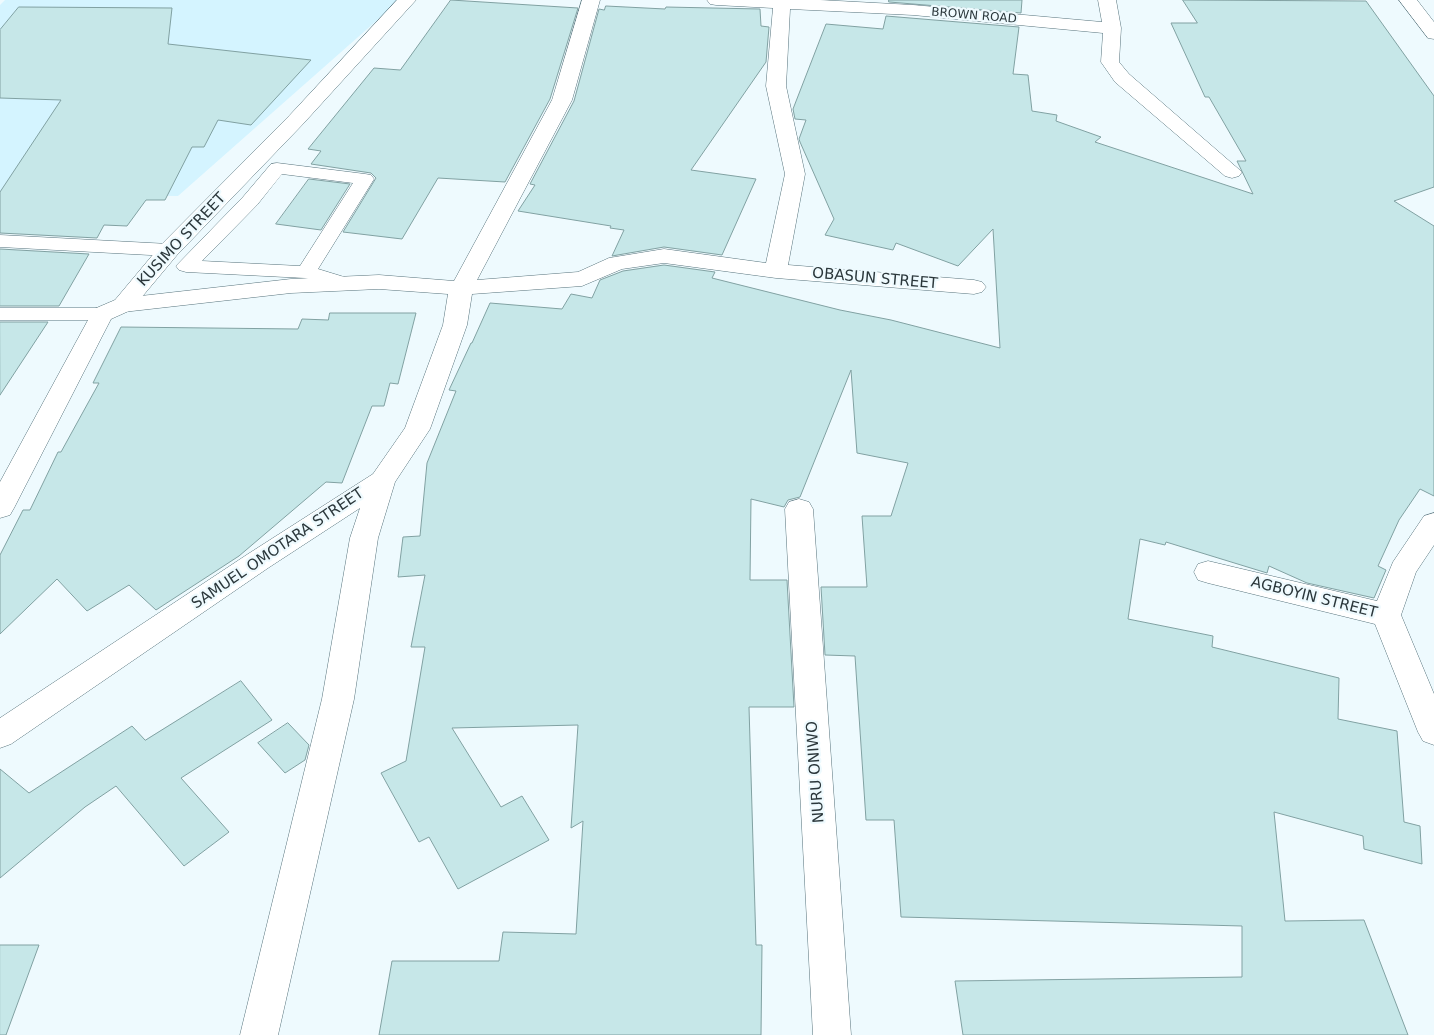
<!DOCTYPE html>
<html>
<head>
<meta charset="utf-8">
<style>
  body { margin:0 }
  canvas { display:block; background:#eefafe }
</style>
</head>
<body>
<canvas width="1434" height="1035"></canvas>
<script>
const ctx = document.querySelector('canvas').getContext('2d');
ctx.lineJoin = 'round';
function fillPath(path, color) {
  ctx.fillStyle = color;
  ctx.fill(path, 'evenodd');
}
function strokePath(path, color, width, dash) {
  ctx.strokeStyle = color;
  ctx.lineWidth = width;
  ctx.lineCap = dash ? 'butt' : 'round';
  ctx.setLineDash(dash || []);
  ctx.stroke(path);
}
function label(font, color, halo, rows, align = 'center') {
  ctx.font = font + ' "DejaVu Sans",sans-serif';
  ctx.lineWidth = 4.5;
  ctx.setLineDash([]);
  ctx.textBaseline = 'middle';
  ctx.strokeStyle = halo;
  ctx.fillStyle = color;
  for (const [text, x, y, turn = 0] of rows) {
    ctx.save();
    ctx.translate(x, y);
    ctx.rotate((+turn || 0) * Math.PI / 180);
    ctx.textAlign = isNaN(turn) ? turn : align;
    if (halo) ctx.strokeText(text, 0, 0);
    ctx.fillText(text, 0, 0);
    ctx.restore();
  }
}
const built = new Path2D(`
  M 5,0 L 400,0 L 178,196 L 0,193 L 0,5 Z`);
const building = new Path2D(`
  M 451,0 L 578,8 L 550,99 L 505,182 L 438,178 L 402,239 L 343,232 L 376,178 L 371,173 L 311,164 L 321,151 L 308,149 L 374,68 L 400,70 Z
  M 889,0 L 1022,0 L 1021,13 L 889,2 Z
  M 1183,0 L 1366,1 L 1434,96 L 1434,187 L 1394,201 L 1434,226 L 1434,496 L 1420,489 L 1399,520 L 1378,566 L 1386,570 L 1374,598 L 1307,583 L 1269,566 L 1267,573 L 1166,542 L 1165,545 L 1140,539 L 1128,619 L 1213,636 L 1212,647 L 1339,678 L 1338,719 L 1397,731 L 1404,822 L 1420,826 L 1422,864 L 1364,849 L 1363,836 L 1274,812 L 1285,921 L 1364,920 L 1408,1035 L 963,1035 L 955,981 L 1242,977 L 1242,926 L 901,917 L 894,820 L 866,820 L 855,656 L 825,655 L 821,587 L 867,587 L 862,516 L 891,516 L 908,463 L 857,453 L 851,370 L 800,497 L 788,500 L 784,507 L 751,499 L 750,580 L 787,580 L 794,707 L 749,707 L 756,945 L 762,945 L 761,1035 L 379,1035 L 392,961 L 499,961 L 503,932 L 576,934 L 583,821 L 571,828 L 578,725 L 452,728 L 501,807 L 522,796 L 549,840 L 458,889 L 429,837 L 419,842 L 381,773 L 406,761 L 425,647 L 411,647 L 425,575 L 398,577 L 403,537 L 420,536 L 427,463 L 456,391 L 449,390 L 471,343 L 472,343 L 490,303 L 562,309 L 571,294 L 592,298 L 600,280 L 623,271 L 664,265 L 715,272 L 712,278 L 840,310 L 891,320 L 1000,348 L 993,229 L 958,266 L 896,243 L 893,250 L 825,235 L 834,219 L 800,142 L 799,139 L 806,120 L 795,119 L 793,109 L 826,24 L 883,29 L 886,16 L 1019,27 L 1013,74 L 1028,75 L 1032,111 L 1057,115 L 1056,121 L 1101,137 L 1095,142 L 1253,194 L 1237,161 L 1246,161 L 1209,97 L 1205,97 L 1171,23 L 1197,23 Z
  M 606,6 L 665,9 L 666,7 L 760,9 L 761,26 L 769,27 L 766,62 L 691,170 L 756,179 L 722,255 L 664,247 L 612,256 L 624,230 L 610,228 L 611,226 L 518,211 L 535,185 L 530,184 L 574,101 L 599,9 L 604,10 Z
  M 19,7 L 172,8 L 168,44 L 311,60 L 251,125 L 218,120 L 204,147 L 192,147 L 165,200 L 146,200 L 127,226 L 104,225 L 97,238 L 0,233 L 0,192 L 61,100 L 0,98 L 0,30 Z
  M 309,179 L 350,184 L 321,230 L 276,224 Z
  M 0,249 L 89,254 L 59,306 L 0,306 Z
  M 330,313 L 416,313 L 398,384 L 390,383 L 384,406 L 372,406 L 342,483 L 326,482 L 239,556 L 156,610 L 129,585 L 87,611 L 57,579 L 0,634 L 0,555 L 23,510 L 30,510 L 58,452 L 61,452 L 99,383 L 93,383 L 121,327 L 298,329 L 302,319 L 328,320 Z
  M 0,322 L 48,322 L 0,395 Z
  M 241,681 L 272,720 L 181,778 L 229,832 L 184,866 L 116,786 L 85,807 L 0,878 L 0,769 L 29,793 L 132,726 L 145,740 Z
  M 288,723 L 309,745 L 305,760 L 285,773 L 258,743 Z
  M 0,945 L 39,945 L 6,1035 L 0,1035 Z`);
const service = new Path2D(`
  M 277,163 L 365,174 L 371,175 L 374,179 L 318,269 L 354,280 L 357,284 L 354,288 L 347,290 L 305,278 L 186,272 L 179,270 L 176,266 L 243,197 L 271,164 ZM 282,174 L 353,183 L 300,266 L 202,261 L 257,205 Z
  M 0,235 L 169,244 L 176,246 L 179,250 L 176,254 L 169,256 L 0,247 Z
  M 0,308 L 102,308 L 109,310 L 112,314 L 109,318 L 102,320 L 0,320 Z`);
const minor = new Path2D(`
  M 582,0 L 600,0 L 572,100 L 477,280 L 578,272 L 609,258 L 664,249 L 766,263 L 785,174 L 766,86 L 773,8 L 716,5 L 710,4 L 707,0 L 820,0 L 913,5 L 1102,22 L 1098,0 L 1116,0 L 1121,28 L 1119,62 L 1129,74 L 1242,172 L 1239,176 L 1232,178 L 1225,176 L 1115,82 L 1101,62 L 1103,33 L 913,15 L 790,9 L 786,86 L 805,174 L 788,265 L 974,280 L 982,282 L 986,287 L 982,292 L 974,294 L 776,278 L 664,263 L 622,269 L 582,286 L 472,294 L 467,325 L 430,429 L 395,482 L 378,538 L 354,699 L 278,1035 L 240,1035 L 322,699 L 350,538 L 360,508 L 268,568 L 11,744 L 0,748 L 0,718 L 248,554 L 373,474 L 405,428 L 443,325 L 448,294 L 379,289 L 291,293 L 123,312 L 115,310 L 111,305 L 115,300 L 123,298 L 291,279 L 379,275 L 454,281 L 552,100 Z
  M 1399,0 L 1417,0 L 1434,22 L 1434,39 L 1428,38 Z
  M 799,499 L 809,502 L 813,509 L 851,1035 L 813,1035 L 785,509 L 789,502 Z
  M 1434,513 L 1434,545 L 1416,572 L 1401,615 L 1434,694 L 1434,745 L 1423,741 L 1418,732 L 1375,624 L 1208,583 L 1198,580 L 1194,572 L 1198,564 L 1208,561 L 1377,601 L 1393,562 L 1424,516 Z`);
const tertiary = new Path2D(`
  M 397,0 L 416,0 L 303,124 L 177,255 L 131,310 L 111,319 L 14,508 L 10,515 L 0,518 L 0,482 L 94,309 L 115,300 L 161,245 L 289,116 Z`);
const farStreetnames = [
  ["BROWN ROAD",974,16,5]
];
const streetNames = [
  ["KUSIMO STREET",182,240,-47],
  ["OBASUN STREET",875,279,5],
  ["SAMUEL OMOTARA STREET",278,549,-34],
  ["AGBOYIN STREET",1314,598,14],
  ["NURU ONIWO",816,772,-94]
];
fillPath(built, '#d4f4ff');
fillPath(building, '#c6e7e8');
strokePath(building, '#81a1a2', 1);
strokePath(service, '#57737c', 1);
strokePath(minor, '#57737c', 1);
strokePath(tertiary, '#57737c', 1);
fillPath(service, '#fff');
fillPath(minor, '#fff');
fillPath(tertiary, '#fff');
label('12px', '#2b373b', '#eefafe', farStreetnames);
label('15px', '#2b373b', '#eefafe', streetNames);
</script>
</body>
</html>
